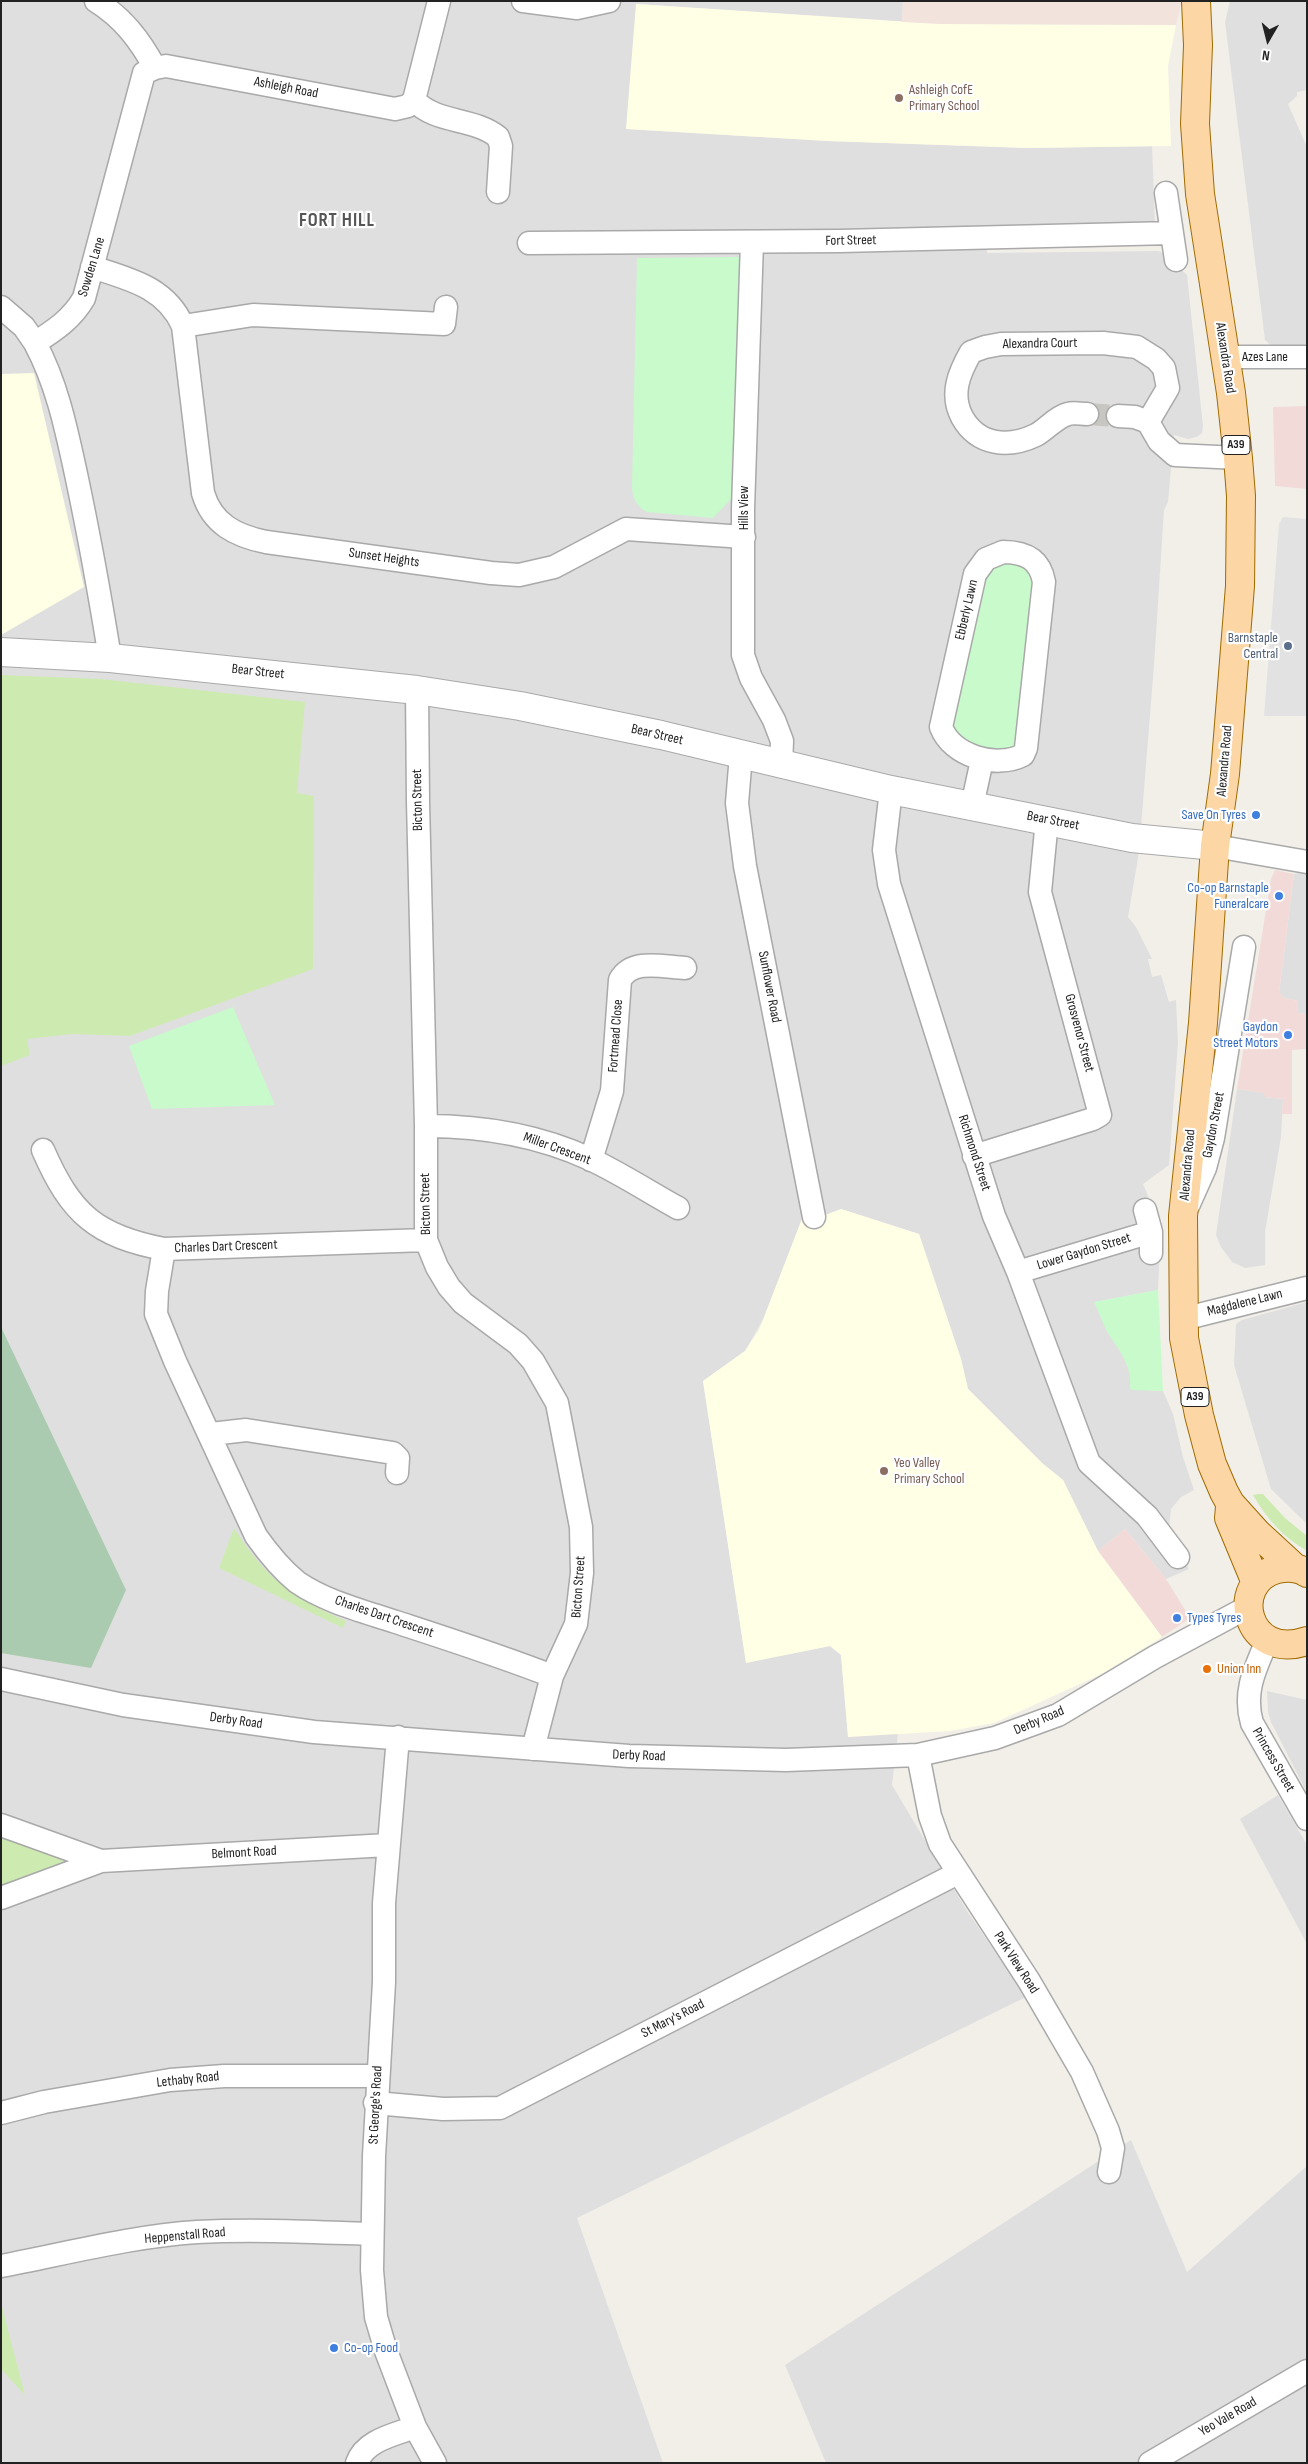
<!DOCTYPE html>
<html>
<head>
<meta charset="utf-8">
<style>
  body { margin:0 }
  #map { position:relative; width:1308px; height:2464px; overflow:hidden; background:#f2efe9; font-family:"Sofia Sans Condensed",sans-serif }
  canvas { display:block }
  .frame { position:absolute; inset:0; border:2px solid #222; pointer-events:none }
  .north { position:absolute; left:1243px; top:15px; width:50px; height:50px; -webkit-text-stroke:4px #fff; paint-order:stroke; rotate:188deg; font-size:14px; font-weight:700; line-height:20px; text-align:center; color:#222 }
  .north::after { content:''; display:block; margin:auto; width:18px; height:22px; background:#222; clip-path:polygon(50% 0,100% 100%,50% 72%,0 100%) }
</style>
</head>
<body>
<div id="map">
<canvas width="1308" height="2464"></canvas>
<div class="frame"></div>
<div class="north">N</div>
</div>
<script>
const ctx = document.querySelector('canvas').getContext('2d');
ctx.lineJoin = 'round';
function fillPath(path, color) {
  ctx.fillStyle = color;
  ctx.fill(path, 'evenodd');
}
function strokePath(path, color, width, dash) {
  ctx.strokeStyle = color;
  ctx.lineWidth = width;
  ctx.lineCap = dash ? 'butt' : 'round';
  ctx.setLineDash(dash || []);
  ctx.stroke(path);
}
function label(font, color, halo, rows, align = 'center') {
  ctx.font = font + ' "Sofia Sans Condensed",sans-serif';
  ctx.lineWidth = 4.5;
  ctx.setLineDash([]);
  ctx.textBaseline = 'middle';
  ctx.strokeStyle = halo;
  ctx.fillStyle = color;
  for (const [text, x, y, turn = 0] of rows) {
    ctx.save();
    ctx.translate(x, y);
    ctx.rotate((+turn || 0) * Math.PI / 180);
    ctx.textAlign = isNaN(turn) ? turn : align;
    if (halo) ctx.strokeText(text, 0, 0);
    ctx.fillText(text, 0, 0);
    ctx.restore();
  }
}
const residential = new Path2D(`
  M 1,1 L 903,1 L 902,22 L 637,4 L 627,129 L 828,141 L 1028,148 L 1152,146 L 1155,225 L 987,225 L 987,253 L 1158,251 L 1164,253 L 1187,275 L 1203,426 L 1202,433 L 1197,437 L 1188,439 L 1174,435 L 1168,502 L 1164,510 L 1154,665 L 1139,852 L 1128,917 L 1136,927 L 1152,959 L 1148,959 L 1152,977 L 1161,975 L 1169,1002 L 1176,1000 L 1178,1043 L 1169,1165 L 1143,1184 L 1161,1227 L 1158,1290 L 1095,1302 L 1108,1333 L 1122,1352 L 1131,1375 L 1130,1389 L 1163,1391 L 1173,1414 L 1183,1457 L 1194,1490 L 1181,1497 L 1171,1509 L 1169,1530 L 1189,1569 L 1166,1579 L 1125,1529 L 1098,1551 L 1063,1480 L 1042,1463 L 968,1389 L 961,1359 L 919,1234 L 841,1209 L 765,1316 L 745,1351 L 703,1381 L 746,1662 L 830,1646 L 841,1655 L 848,1736 L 898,1733 L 892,1785 L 967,1911 L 1026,1997 L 577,2218 L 663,2463 L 1,2463 Z
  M 1230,1 L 1307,1 L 1307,90 L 1297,92 L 1297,96 L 1288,104 L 1307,147 L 1307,350 L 1273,347 L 1265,340 L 1225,22 Z
  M 1298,873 L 1307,874 L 1307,1014 L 1298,1013 L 1298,1001 L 1285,998 L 1279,993 L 1294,874 Z
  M 1237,1089 L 1265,1093 L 1265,1097 L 1283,1099 L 1281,1137 L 1265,1232 L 1265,1265 L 1245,1268 L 1232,1262 L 1221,1247 L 1216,1235 Z
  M 1307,1302 L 1307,1524 L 1271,1489 L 1234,1365 L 1236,1324 L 1242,1320 Z
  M 1267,1691 L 1307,1700 L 1307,1793 L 1271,1722 L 1268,1712 Z
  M 1278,1795 L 1307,1845 L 1307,1944 L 1240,1819 Z
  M 1131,2140 L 1187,2272 L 1307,2166 L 1307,2463 L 826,2463 L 785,2365 Z`);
const commercial = new Path2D(`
  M 1307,406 L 1307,489 L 1275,486 L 1273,407 Z
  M 1275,870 L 1294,874 L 1279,993 L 1285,998 L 1298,1001 L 1298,1013 L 1307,1014 L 1307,1049 L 1292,1050 L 1292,1114 L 1282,1114 L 1283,1099 L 1265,1097 L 1264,1093 L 1237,1089 L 1271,879 Z
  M 1125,1529 L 1166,1579 L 1190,1618 L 1162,1637 L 1098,1551 Z`);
const education = new Path2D(`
  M 636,4 L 941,24 L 1176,25 L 1168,66 L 1171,146 L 1028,148 L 828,141 L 626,129 Z
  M 34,373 L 84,587 L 1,635 L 1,374 Z
  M 841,1209 L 919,1234 L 961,1359 L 968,1389 L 1042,1463 L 1063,1480 L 1098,1551 L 1162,1637 L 1102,1674 L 994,1723 L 950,1731 L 848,1737 L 841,1655 L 830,1646 L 746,1663 L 703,1381 L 745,1351 L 759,1330 L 803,1216 L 820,1217 Z`);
const military = new Path2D(`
  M 903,1 L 1182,1 L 1176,25 L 941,24 L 902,22 Z`);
const grass = new Path2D(`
  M 1,675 L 101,679 L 305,702 L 297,793 L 314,796 L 313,969 L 130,1036 L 72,1034 L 27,1039 L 30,1055 L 1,1066 Z
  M 1258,1494 L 1263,1494 L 1285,1518 L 1307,1536 L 1307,1551 C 1283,1537 1267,1519 1253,1495 Z
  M 234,1528 C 266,1579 291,1597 346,1621 L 343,1628 L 219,1568 Z
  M 1,1826 L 99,1861 L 1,1897 Z
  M 1,2303 L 25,2395 L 1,2369 Z`);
const cemetery = new Path2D(`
  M 1,1327 L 126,1590 L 91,1668 L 1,1653 Z`);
const park = new Path2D(`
  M 740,257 L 738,492 L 713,518 L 647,512 C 637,507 633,499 632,488 L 637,258 Z
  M 1035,561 L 1016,758 L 945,737 L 981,563 Z
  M 233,1007 L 275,1105 L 152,1109 L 129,1046 Z
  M 1158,1290 L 1163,1391 L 1134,1390 L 1130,1389 C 1132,1366 1121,1353 1109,1335 C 1103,1325 1099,1312 1094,1302 Z`);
const parking = new Path2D(`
  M 1283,517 L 1307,519 L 1307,716 L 1264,716 L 1279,524 Z`);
const minorTunnel = new Path2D(`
  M 1087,414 L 1118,416`);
const minor = new Path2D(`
  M 96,1 C 123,18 140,40 155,68
  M 523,1 L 577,8 L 609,1
  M 414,100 L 439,1
  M 1166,193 L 1176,260
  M 752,242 L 743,509 L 743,655 L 751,678 L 774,720 L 782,741 L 781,765
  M 529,243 L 840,241 L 1172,233
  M 92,267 C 129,279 166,287 183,326 L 253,315 L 444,324 L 446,307
  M 1,307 L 24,327 L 35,343
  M 183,326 L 203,493 C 212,524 236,536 266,542 L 491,573 L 519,575 L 554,567 L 626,529 L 744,537
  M 1224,357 L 1307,357
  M 1087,414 C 1081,414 1074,412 1068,414 C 1056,417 1047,429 1036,435 C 1009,448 978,446 962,417 C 950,394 959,373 971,352 L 985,347 L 1001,344 L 1103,343 L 1137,347 L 1156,359 L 1164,368 L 1168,388 L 1148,422 L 1135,417 L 1118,416
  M 1148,422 L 1159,441 L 1175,455 L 1238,458
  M 1003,552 C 1025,552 1040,559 1044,582 L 1026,748 L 1023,755 C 996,769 952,756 941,727 L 975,574 L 986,559 Z
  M 110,658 C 100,596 89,535 76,474 C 66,428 57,384 35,343 C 55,330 72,319 84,298 L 144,73 L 155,68 L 166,66 L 395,109 L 408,106 L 414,100 C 436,124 473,117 498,137 L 501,146 L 498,192
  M 417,690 L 418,802 L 426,1126 L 426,1240 L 437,1267 L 449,1287 L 463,1303 L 518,1344 L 533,1361 L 557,1403 L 581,1527 L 582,1573 L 576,1624 L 552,1676 L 533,1749
  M 741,755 L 737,803 L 745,866 L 814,1217
  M 891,790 L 884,850 L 889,884 L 994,1216 L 1018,1272 L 1089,1463 L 1147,1516 L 1178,1557
  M 972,806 L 982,760
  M 1215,846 L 1307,862
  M 426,1126 C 483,1126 538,1135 590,1159 C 620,1173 649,1192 678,1208
  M 43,1150 C 71,1214 96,1236 164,1249
  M 974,1156 L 1093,1119 L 1100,1115 L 1040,892 L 1047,820
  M 591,1160 L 612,1091 L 620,980 C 632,958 663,967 685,968
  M 1188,1206 L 1205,1168 L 1213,1138 L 1244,947
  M 1145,1210 L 1151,1232
  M 426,1240 L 164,1249 L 157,1291 L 156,1314 L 175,1361 L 256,1536 C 268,1553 281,1569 297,1582 C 326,1602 363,1611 396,1622 C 448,1639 501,1656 552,1676
  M 1018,1272 L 1151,1232 L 1151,1253
  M 1183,1319 L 1307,1288
  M 211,1434 L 246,1430 L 393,1453 L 398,1458 L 397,1473
  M 1267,1641 C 1255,1669 1243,1692 1252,1723 L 1307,1819
  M 1,1679 L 123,1705 L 314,1732 L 629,1756 L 786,1760 L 918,1755 L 995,1738 L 1058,1715 L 1155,1657 L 1248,1607
  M 398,1737 L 384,1903 L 384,1982 L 374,2156 L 372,2270 L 376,2317 L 386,2351 L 415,2427 L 435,2463
  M 918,1755 L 930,1816 L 940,1844 L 1029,1981 L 1082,2072 L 1108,2131 L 1113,2148 L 1109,2172
  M 1,1825 L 101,1861 L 388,1845
  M 1,1898 L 101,1861
  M 375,2103 L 443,2109 L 500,2108 L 958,1873
  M 1,2113 L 44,2102 L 170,2080 L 224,2076 L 378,2076
  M 1,2266 C 64,2254 133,2236 197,2232 C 255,2229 314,2232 372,2234
  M 357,2463 C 365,2440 394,2435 415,2427
  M 1150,2463 L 1307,2371`);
const tertiary = new Path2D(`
  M 1,652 L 110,658 L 417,690 L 520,706 L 661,735 L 891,790 L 1132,838 L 1215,846`);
const primary = new Path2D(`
  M 1196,1 L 1198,45 L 1195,124 L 1200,194 L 1231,393 L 1238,458 L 1241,496 L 1240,586 L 1225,774 L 1215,846 L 1203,1023 L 1183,1216 L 1184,1338 L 1199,1415 L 1212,1464 L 1224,1492 L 1230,1503 L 1257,1533 L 1295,1568
  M 1230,1507 L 1229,1518 L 1256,1583
  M 1307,1573 C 1298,1567 1287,1567 1277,1569 C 1228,1582 1245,1662 1307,1641`);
const markers = [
  [899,98,5,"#8d6e63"],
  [1288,646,5,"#5c6f8a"],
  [1256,815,5,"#3f7fe0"],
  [1279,896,5,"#3f7fe0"],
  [1288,1035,5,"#3f7fe0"],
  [884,1471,5,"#8d6e63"],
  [1177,1618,5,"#3f7fe0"],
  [1207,1669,5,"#e8710a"],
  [334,2348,5,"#3f7fe0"]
];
const shields = [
  [1236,445,28],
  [1195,1397,28]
];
const shieldNames = [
  ["A39",1236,445],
  ["A39",1195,1397]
];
const streetNames = [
  ["Ashleigh Road",286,88,11],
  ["Fort Street",851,241,-1],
  ["Sowden Lane",92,267,-73],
  ["Alexandra Court",1040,344,-1],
  ["Azes Lane",1265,357],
  ["Alexandra Road",1225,358,81],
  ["Hills View",744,508,-90],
  ["Sunset Heights",384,558,8],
  ["Ebberly Lawn",967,610,-77],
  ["Bear Street",258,672,6],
  ["Bear Street",657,735,13],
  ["Alexandra Road",1225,761,-85],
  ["Bicton Street",418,800,-91],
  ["Bear Street",1053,821,11],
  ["Sunflower Road",769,987,79],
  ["Grosvenor Street",1079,1033,75],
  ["Fortmead Close",616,1036,-86],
  ["Gaydon Street",1214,1125,-79],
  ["Miller Crescent",557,1149,20],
  ["Richmond Street",974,1153,72],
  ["Alexandra Road",1188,1165,-85],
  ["Bicton Street",426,1204,-91],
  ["Charles Dart Crescent",226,1247,-2],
  ["Lower Gaydon Street",1084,1252,-17],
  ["Magdalene Lawn",1245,1303,-14],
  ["Bicton Street",579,1587,-86],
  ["Charles Dart Crescent",384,1617,19],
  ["Derby Road",236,1721,8],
  ["Derby Road",1039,1721,-23],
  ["Derby Road",639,1756,2],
  ["Princess Street",1273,1760,60],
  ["Belmont Road",244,1853,-3],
  ["Park View Road",1016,1963,57],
  ["St Mary's Road",673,2019,-27],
  ["Lethaby Road",188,2080,-6],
  ["St George's Road",376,2105,-87],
  ["Heppenstall Road",185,2236,-5],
  ["Yeo Vale Road",1228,2417,-30]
];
const educationNames = [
  ["Ashleigh CofE",909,90],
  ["Primary School",909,106],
  ["Yeo Valley",894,1463],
  ["Primary School",894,1479]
];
const serviceNames = [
  ["Barnstaple",1278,638],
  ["Central",1278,654]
];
const shopNames = [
  ["Save On Tyres",1246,815],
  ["Co-op Barnstaple",1269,888],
  ["Funeralcare",1269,904],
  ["Gaydon",1278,1027],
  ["Street Motors",1278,1043],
  ["Types Tyres",1187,1618,"left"],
  ["Co-op Food",344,2348,"left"]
];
const foodNames = [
  ["Union Inn",1217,1669]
];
const districtNames = [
  ["FORT HILL",337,221]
];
fillPath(residential, '#e0dfdf');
fillPath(commercial, '#f2dad9');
fillPath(education, '#ffffe5');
fillPath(military, '#f3e3dd');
fillPath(grass, '#cdebb0');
fillPath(cemetery, '#aacbaf');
fillPath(park, '#c8facc');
fillPath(parking, '#e2e2e2');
strokePath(minorTunnel, '#c8c6c1', 22, [22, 11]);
strokePath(minor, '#a9a9a9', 25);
strokePath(tertiary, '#a9a9a9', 30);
strokePath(primary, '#a06b00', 30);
strokePath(minor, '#fff', 22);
strokePath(tertiary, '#fff', 28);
strokePath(primary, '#fcd6a4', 28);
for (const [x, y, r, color] of markers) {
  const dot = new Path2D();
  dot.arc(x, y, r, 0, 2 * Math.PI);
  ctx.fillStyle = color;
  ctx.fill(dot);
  strokePath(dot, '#fff', 2);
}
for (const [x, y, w] of shields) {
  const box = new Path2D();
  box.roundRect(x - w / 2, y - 9.5, w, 19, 4);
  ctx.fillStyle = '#fff';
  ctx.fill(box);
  strokePath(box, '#222', 1);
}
label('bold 12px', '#222', null, shieldNames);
label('14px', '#222', '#fff', streetNames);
label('14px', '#785e54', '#fff', educationNames, 'left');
label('14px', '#4e5e75', '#fff', serviceNames, 'right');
label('14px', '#366cbe', '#fff', shopNames, 'right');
label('14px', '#c56008', '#fff', foodNames, 'left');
ctx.letterSpacing = '1px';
label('bold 19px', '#555', '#fff', districtNames);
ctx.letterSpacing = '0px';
</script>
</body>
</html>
